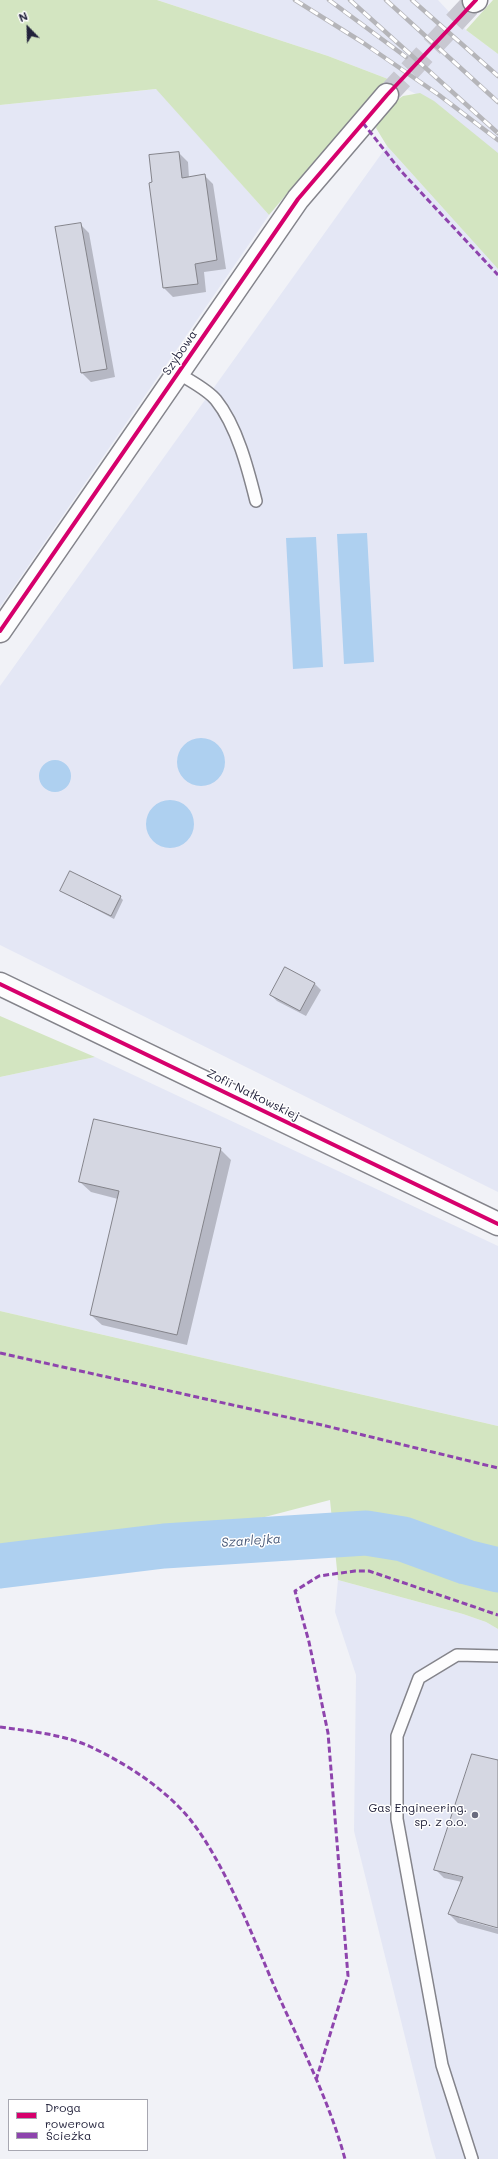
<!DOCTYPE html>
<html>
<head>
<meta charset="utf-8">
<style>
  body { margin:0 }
  #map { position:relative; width:498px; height:2159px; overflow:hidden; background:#f1f2f7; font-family:Mali,sans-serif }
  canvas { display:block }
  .legend { position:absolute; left:8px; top:2099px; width:140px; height:52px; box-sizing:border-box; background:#fff; border:1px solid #a7a7b1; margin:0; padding:5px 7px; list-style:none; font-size:12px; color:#22223b }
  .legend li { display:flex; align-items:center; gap:8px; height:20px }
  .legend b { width:20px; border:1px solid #a7a7b1 }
  .north { position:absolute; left:8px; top:8px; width:40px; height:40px; -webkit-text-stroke:3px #fff; paint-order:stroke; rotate:337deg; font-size:11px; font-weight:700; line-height:16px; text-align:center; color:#22223b }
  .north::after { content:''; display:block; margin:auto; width:14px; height:18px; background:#22223b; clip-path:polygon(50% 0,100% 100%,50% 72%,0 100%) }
</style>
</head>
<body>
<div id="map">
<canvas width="498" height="2159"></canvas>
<ul class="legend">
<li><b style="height:5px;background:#d6006c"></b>Droga rowerowa</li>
<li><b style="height:5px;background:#8e44ad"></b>Ścieżka</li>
</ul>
<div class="north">N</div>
</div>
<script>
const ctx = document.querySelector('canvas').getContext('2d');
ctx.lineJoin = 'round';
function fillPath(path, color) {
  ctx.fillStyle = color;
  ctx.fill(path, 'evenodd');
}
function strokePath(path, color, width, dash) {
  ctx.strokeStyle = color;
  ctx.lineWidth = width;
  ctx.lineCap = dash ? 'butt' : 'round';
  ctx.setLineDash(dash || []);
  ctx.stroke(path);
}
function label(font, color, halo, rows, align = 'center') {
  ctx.font = font + ' Mali,sans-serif';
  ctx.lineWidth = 3;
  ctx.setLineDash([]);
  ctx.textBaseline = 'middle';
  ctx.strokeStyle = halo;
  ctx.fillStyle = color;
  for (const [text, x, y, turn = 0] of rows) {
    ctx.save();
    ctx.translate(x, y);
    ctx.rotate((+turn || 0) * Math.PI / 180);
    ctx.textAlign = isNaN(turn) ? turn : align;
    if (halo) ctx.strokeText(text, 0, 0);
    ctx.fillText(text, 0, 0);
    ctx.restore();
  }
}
const built = new Path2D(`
  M 157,0 L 438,0 L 466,30 L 498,54 L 498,157 L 425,99 L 388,79 L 328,56 Z
  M 157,89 L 269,215 L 0,607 L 0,105 Z
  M 387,146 L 498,269 L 498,1192 L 0,945 L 0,686 Z
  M 95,1057 L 498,1246 L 498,1426 L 0,1311 L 0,1077 Z
  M 338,1580 L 463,1614 L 486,1622 L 498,1629 L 498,2159 L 436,2159 L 431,2142 L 354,1831 L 356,1675 L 335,1612 Z`);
const green = new Path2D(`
  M 0,0 L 157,0 L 328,56 L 388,79 L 317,158 L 269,215 L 156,89 L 0,105 Z
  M 493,0 L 498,0 L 498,54 L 466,30 Z
  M 420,93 L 434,101 L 498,153 L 498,269 L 387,146 L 376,128 L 383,109 L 403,96 Z
  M 0,1016 L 95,1057 L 0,1077 Z
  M 0,1311 L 498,1426 L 498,1629 L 486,1622 L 463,1614 L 338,1580 L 330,1500 L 0,1586 Z`);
const water = new Path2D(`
  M 367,533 L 374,662 L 344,664 L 337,534 Z
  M 316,537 L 323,667 L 293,669 L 286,538 Z
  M177 762a24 24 0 1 1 48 0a24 24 0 1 1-48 0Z
  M39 776a16 16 0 1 1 32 0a16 16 0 1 1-32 0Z
  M146 824a24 24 0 1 1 48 0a24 24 0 1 1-48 0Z`);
const shadow = new Path2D(`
  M 179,153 L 188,162 L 189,178 L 204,175 L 213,184 L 226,269 L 204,272 L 206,292 L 173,297 L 164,288 L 150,184 L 153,183 Z
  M 80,224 L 89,233 L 115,377 L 91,382 L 82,373 L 56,228 Z
  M 61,891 L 120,897 L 123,900 L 114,919 Z
  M 314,983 L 321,990 L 306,1016 L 277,1001 L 271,995 Z
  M 220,1149 L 231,1160 L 187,1345 L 102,1325 L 91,1315 L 118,1199 L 91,1192 L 80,1182 Z
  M 498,1761 L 498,1927 L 459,1916 L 459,1918 L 498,1929 L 498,1934 L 458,1923 L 449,1914 L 462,1882 L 444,1878 L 435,1869 ZM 445,1871 L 468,1877 L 468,1879 L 445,1873 Z`);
const river = new Path2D(`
  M 0,1566 L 164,1546 L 366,1533 L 403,1539 L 466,1562 L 498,1570`);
const building = new Path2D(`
  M 179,152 L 182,178 L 205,174 L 217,260 L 195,264 L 198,284 L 163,288 L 149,183 L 152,182 L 149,155 Z
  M 81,223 L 107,369 L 81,373 L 55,227 Z
  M 70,871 L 121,896 L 111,916 L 60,891 Z
  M 285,967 L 315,983 L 300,1011 L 270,995 Z
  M 94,1119 L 221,1148 L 177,1335 L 90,1315 L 119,1191 L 79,1182 Z
  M 472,1754 L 498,1760 L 498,1928 L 448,1914 L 463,1877 L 434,1870 Z`);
const streetTunnel = new Path2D(`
  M 387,95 L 474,1`);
const lane = new Path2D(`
  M 178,373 C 190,381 207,389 216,400 C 237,426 248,469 256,501
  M 472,2159 L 442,2065 L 397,1819 L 397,1736 L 419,1678 L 457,1655 L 498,1656`);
const street = new Path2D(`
  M 474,1 L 476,0
  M 0,631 L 298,199 L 387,95`);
const secondary = new Path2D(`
  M 0,984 L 498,1224`);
const rail = new Path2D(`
  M 295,0 L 362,42 L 439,95 L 498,140
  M 329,0 L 406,57
  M 350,0 L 498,133
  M 386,0 L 498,102
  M 412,0 L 498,76`);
const quiet = new Path2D(`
  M 363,123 L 400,170 L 498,275
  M 0,1353 L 322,1425 L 498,1468
  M 0,1727 C 29,1731 61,1734 89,1746 C 125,1763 163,1787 189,1818 C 225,1863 252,1935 275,1988 C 300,2044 329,2100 345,2159
  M 316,2080 L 348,1976 L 328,1733 L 309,1642 L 295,1591 L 319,1576 L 355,1571 L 369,1571 L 498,1615`);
const cycleway = new Path2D(`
  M 0,631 L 298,199 L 387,95 L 476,0
  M 0,984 L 498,1224`);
const markers = [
  [475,1815,4,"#6a6b7d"]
];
const streetNames = [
  ["Szybowa",180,353,-56],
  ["Zofii Nałkowskiej",253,1095,26]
];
const poiNames = [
  ["Gas Engineering.",467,1808],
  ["sp. z o.o.",467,1822]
];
const waterNames = [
  ["Szarlejka",251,1541,-4]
];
fillPath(built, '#e4e7f5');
fillPath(green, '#d3e5c1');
fillPath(water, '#aed0f0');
fillPath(shadow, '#0003');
strokePath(river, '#aed0f0', 45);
fillPath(building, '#d5d7e2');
strokePath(building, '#84848b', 1);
strokePath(streetTunnel, '#c8c8d1', 22, [22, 11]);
strokePath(lane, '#84848b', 14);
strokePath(street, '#84848b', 25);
strokePath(secondary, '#84848b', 25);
strokePath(lane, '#fdfdfe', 11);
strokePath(street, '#fdfdfe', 22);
strokePath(secondary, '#fdfdfe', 22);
strokePath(rail, '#b5b5b9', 4.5);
strokePath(rail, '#fff', 3, [9]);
strokePath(quiet, '#8e44ad', 3, [6, 3]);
strokePath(cycleway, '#d6006c', 4);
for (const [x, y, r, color] of markers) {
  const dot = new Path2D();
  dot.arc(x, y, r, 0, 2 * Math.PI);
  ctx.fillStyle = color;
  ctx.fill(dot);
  strokePath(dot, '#fff', 1.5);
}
label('12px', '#22223b', '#fff', streetNames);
label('12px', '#22223b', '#fff', poiNames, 'right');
label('italic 13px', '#495a79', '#fff', waterNames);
</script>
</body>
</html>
